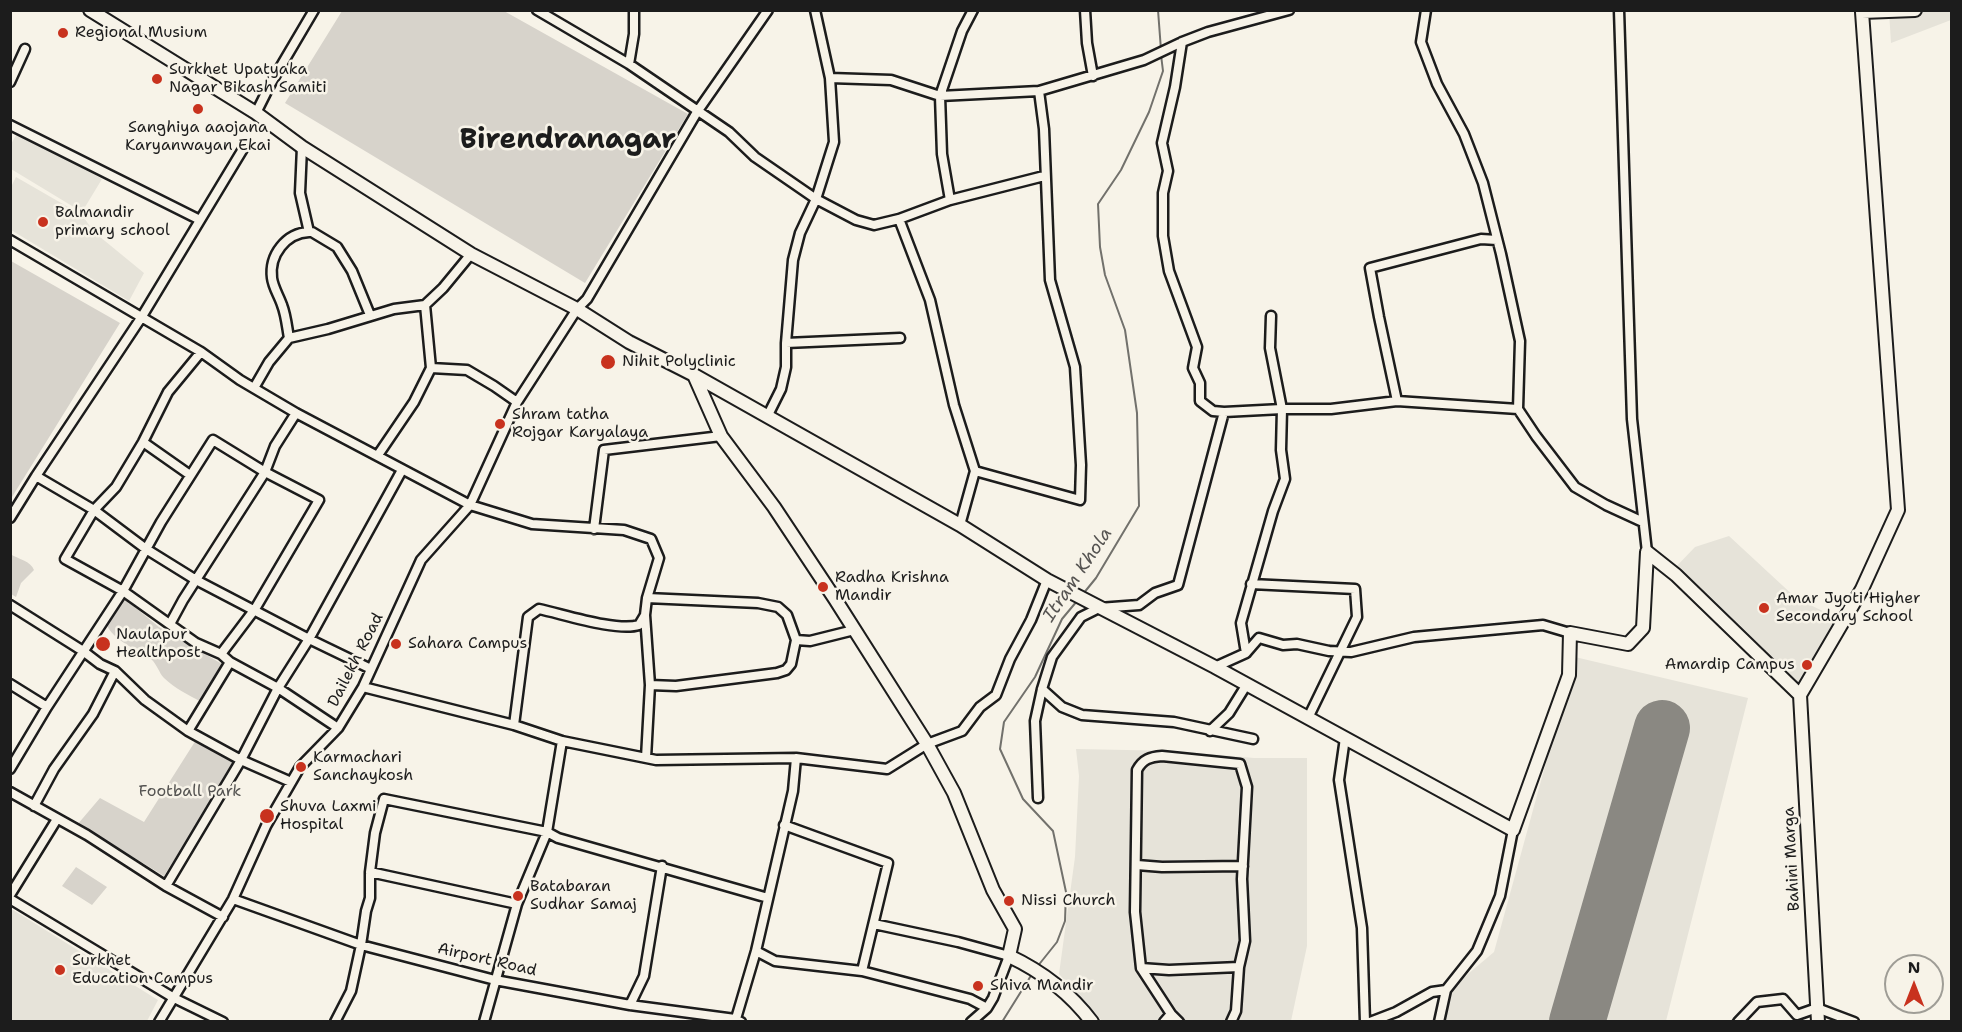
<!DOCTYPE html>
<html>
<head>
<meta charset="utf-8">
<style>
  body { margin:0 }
  #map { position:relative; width:1962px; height:1032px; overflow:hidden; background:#f7f3e8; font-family:"Shantell Sans",sans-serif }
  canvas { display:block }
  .frame { position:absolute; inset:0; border:12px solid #1c1c1c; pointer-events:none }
  .north { position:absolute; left:1884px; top:954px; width:60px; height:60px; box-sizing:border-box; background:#f7f3e8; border:2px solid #9f9d96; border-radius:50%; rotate:0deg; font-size:16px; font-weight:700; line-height:24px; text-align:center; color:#1c1c1c }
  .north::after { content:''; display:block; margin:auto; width:21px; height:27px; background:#c8321e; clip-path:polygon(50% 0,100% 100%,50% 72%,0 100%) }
</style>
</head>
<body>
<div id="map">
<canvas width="1962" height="1032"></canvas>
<div class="frame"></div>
<div class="north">N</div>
</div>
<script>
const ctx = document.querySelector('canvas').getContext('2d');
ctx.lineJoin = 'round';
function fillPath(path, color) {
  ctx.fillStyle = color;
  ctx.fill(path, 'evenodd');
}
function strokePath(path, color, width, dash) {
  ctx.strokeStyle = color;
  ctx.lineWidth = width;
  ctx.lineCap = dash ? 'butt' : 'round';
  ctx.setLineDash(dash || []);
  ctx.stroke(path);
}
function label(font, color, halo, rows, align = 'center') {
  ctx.font = font + ' "Shantell Sans",sans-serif';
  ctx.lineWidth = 5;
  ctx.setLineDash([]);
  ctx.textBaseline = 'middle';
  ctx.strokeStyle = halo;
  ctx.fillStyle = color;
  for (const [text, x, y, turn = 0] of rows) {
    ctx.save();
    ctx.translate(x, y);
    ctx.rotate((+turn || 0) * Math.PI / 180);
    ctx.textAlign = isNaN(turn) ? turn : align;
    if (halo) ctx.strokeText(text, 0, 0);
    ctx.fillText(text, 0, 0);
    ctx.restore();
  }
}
const built = new Path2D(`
  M 1889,11 L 1951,11 L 1951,20 L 1891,43 Z
  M 19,130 L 102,179 L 82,212 L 11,169 L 11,144 Z
  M 16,177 L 82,215 L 94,232 L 144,273 L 129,301 L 11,230 L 11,187 Z
  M 1729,536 L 1796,598 L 1837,618 L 1823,651 L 1797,689 L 1672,571 L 1695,547 Z
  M 1575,657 L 1748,698 L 1666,1021 L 1442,1022 L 1449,990 L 1494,952 Z
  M 1076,749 L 1177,751 L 1254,758 L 1307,758 L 1307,946 L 1291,1021 L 1102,1021 L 1059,974 L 1075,857 L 1079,776 Z
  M 10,908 L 158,1000 L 147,1021 L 11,1021 Z`);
const green = new Path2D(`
  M 504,11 L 688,114 L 585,283 L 285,103 L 342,11 Z
  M 11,261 L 120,323 L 12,497 L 10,497 Z
  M 10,554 C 18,559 31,561 34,570 L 21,583 L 16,597 L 11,594 Z
  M 125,599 L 159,627 L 222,664 L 221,671 L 204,700 L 201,702 C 189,695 174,688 164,678 C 159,673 157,664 151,659 C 136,649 114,641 106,624 L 113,611 Z
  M 196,740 L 236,762 L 164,876 L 94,833 L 77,825 L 100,798 L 144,822 Z
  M 76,867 L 107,887 L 92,905 L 62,886 Z`);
const stream = new Path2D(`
  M 1158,10 L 1161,50
  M 1083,594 L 1096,578 L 1139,506 L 1137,413 L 1125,330 L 1105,275 L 1100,247 L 1098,204 L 1121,170 L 1149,112 L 1163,71 L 1161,55
  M 1037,967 L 1057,942 L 1065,921 L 1066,892 L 1053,831 L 1023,799 L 1000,749 L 1004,722 L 1035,677 L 1062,619 L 1077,601
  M 1002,1022 L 1032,974`);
const runway = new Path2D(`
  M 1577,1022 L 1662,728`);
const street = new Path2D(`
  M 537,10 L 629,64 L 729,132 L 755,157 L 816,199 L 856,220 L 874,225 L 899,219 L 950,200 L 1044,176
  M 1085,10 L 1087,43 L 1093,76
  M 1426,10 L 1421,42 L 1437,84 L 1464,134 L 1483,183 L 1501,254 L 1520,341 L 1518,409 L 1536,436 L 1575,487 L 1606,505 L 1643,522
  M 1619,10 L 1632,419 L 1647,552
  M 1182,42 L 1175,87 L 1162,143 L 1168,171 L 1163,193 L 1163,236 L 1169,271 L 1197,347 L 1193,368 L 1200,383 L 1200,401 L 1213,411 L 1224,412
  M 629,64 L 634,34 L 634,10
  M 830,78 L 891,80 L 940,96 L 1039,91 L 1144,60 L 1182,42 L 1208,32 L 1289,10
  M 10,82 L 25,49
  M 256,113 L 271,83 L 314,10
  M 10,125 L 200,220
  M 950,200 L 942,154 L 940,96 L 962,31 L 973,10
  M 899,219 L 930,300 L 954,405 L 975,471 L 960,525
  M 309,232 L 312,232 L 337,247 L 352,271 L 370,315
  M 10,240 L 201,352 L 240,380 L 296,413 L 470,505 L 532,524 L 624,530 L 651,539 L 659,558 L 647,598 L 645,615 L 639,625 C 617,632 563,614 539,609 L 528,617 L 514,725
  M 289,338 C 287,327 286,315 282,305 C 279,296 273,287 272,278 C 269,255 286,233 309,232 L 300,193 L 302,147
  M 786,343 L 900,338
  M 201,352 L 168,392 L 143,442 L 116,487 L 94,510 L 65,559 L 123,591 L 196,643 L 221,654 L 230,662 L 278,688 L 338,728
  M 431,368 L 467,370 L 494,386 L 517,402
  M 254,388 L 269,362 L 289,338 L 328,329 L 394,309 L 425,305 L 443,288 L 471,254
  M 1397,401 L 1379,317 L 1370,268 L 1481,239 L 1497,240
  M 767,417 L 781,389 L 786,367 L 786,343 L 793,260 L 800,233 L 816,199 L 834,142 L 830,78 L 815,10
  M 143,442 L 190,475
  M 378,455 L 414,402 L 431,368 L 425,305
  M 975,471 L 1080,500 L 1081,465 L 1075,367 L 1050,280 L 1044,129 L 1039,91
  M 36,476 L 94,510 L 146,549 L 196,580 L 309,639 L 371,669
  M 10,518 L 36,476 L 141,318 L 246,144
  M 594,529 L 604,450 L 721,436
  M 1251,584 L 1355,589 L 1357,617 L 1308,718
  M 647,598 L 758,603 L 778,607 L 787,615 L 796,640 L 791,664 L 786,670 L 777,673 L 676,686 L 650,685
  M 10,605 L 83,651 L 100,664 L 115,671 L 145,700 L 188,731 L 241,760 L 291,782
  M 645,615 L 650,685 L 646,758
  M 170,624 L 183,600 L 265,472 L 275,446 L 296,413
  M 796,640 L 810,641 L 854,630
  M 1246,653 L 1259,638 L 1283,645 L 1297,644 L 1329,651 L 1351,652 L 1414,637 L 1543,625 L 1570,633
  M 1215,667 L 1246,653 L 1241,623 L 1273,511 L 1285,479 L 1281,450 L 1282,409 L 1270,348 L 1271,316
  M 10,684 L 47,707
  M 363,687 L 514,725 L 562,741 L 656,760 L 796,758 L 887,769 L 927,744 L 962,731 L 980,707 L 996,695 L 1010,659 L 1031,620 L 1047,580
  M 1042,689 L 1062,707 L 1082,715 L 1174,722 L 1253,739
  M 188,731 L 230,662
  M 1210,731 L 1229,713 L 1247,684
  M 1345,738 L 1339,780 L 1362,928 L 1365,1022
  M 10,769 L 47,707 L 123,591 L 161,522 L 213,440 L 265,472 L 319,500 L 255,609 L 221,654
  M 10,792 L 87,835 L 166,886 L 223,917
  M 1038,798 L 1035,721 L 1042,689 L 1052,657 L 1081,617 L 1099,608 L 1139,605 L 1155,593 L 1178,585 L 1224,412 L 1282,409 L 1331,409 L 1397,401 L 1518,409
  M 34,806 L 54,769 L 93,714 L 115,671
  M 784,825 L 888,863 L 862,971
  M 1137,865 L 1162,867 L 1243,866
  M 370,872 L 517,904
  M 166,886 L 241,760 L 278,688 L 309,639 L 402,470
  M 10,895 L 57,819
  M 10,899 L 174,998 L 223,1022
  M 233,899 L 361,945 L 495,980 L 630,1005 L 735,1019 L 741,1022
  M 874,924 L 958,942 L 1009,956 L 993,998 L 987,1008 L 971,1022
  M 756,951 L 775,961 L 862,971 L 970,999 L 987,1008
  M 1141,968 L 1169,970 L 1239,967
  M 630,1005 L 644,976 L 662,866
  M 1171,1014 L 1179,1022
  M 159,1022 L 233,899 L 266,826 L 300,767 L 338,728 L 363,687 L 421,560 L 470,505 L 517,402 L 577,309 L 587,299 L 697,112 L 768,10
  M 335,1022 L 351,991 L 361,945 L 366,911 L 370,898 L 370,872 L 375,833 L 384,799 L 547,832 L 558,838 L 768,898
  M 484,1022 L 517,904 L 547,832 L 562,741
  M 735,1022 L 756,951 L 793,791 L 796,758
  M 1164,1022 L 1171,1014 L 1141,968 L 1135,912 L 1137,770 C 1143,759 1150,757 1162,756 L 1240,764 L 1247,787 L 1242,879 L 1245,941 L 1239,967 L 1236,1011 L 1231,1022
  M 1370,1022 L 1396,1012 L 1432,992 L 1446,990
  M 1439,1022 L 1446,990 L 1477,951 L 1500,896 L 1513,830
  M 1738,1022 L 1757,1002 L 1783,999 L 1797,1015 L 1817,1008 L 1854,1022`);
const secondary = new Path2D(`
  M 90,10 L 256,113 L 302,147 L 471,254 L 577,309 L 629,342 L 694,375 L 960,525 L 1047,580 L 1215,667 L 1513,830 L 1569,675 L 1570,633 L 1628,644 L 1643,628 L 1647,552
  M 694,375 L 721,436 L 774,507 L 835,599 L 927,744 L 954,793 L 993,890 L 1015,929 L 1009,956 C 1041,971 1070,993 1092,1022
  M 1647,552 L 1676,575 L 1800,695
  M 1800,695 L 1862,589 L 1898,510 L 1862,12 L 1915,10
  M 1800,695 L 1818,1022`);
const markers = [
  [63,33,6,"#c8321e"],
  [157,79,6,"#c8321e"],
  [198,109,6,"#c8321e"],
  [43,222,6,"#c8321e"],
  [608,362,8,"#c8321e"],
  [500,424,6,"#c8321e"],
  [823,587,6,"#c8321e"],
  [1764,608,6,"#c8321e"],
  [103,644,8,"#c8321e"],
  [396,644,6,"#c8321e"],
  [1807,665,6,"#c8321e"],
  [301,767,6,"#c8321e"],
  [267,816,8,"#c8321e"],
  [518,896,6,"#c8321e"],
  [1009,901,6,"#c8321e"],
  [60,970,6,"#c8321e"],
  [978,986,6,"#c8321e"]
];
const poiNames = [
  ["Regional Musium",75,33],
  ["Surkhet Upatyaka",169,70],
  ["Nagar Bikash Samiti",169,88],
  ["Sanghiya aaojana",198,128,"center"],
  ["Karyanwayan Ekai",198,146,"center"],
  ["Balmandir",55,213],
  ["primary school",55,231],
  ["Nihit Polyclinic",622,362],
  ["Shram tatha",512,415],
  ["Rojgar Karyalaya",512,433],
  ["Radha Krishna",835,578],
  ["Mandir",835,596],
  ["Amar Jyoti Higher",1776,599],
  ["Secondary School",1776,617],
  ["Naulapur",116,635],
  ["Healthpost",116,653],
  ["Sahara Campus",408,644],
  ["Amardip Campus",1795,665,"right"],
  ["Karmachari",313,758],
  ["Sanchaykosh",313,776],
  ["Shuva Laxmi",280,807],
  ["Hospital",280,825],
  ["Batabaran",530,887],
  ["Sudhar Samaj",530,905],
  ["Nissi Church",1021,901],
  ["Surkhet",72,961],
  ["Education Campus",72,979],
  ["Shiva Mandir",990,986]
];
const streetNames = [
  ["Dailekh Road",356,660,-63],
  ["Bahini Marga",1792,859,-93],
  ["Airport Road",487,960,13]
];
const parkNames = [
  ["Football Park",190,792]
];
const waterNames = [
  ["Itram Khola",1078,575,-56]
];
const townNames = [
  ["Birendranagar",568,141]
];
fillPath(built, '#e6e3d9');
fillPath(green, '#d7d3cb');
strokePath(stream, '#72716c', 2);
strokePath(runway, '#8a8882', 56);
strokePath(street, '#1c1c1c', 13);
strokePath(secondary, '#1c1c1c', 16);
strokePath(street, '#f7f3e8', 8);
strokePath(secondary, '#f7f3e8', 12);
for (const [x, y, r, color] of markers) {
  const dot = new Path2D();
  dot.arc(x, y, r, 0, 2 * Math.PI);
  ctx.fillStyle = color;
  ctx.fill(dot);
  strokePath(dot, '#f7f3e8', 2);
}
label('16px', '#1c1c1c', '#f7f3e8', poiNames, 'left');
label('16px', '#1c1c1c', '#f7f3e8', streetNames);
label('16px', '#545351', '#f7f3e8', parkNames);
label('italic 18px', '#565452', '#f7f3e8', waterNames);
label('bold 28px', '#1c1c1c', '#f7f3e8', townNames);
</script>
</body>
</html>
